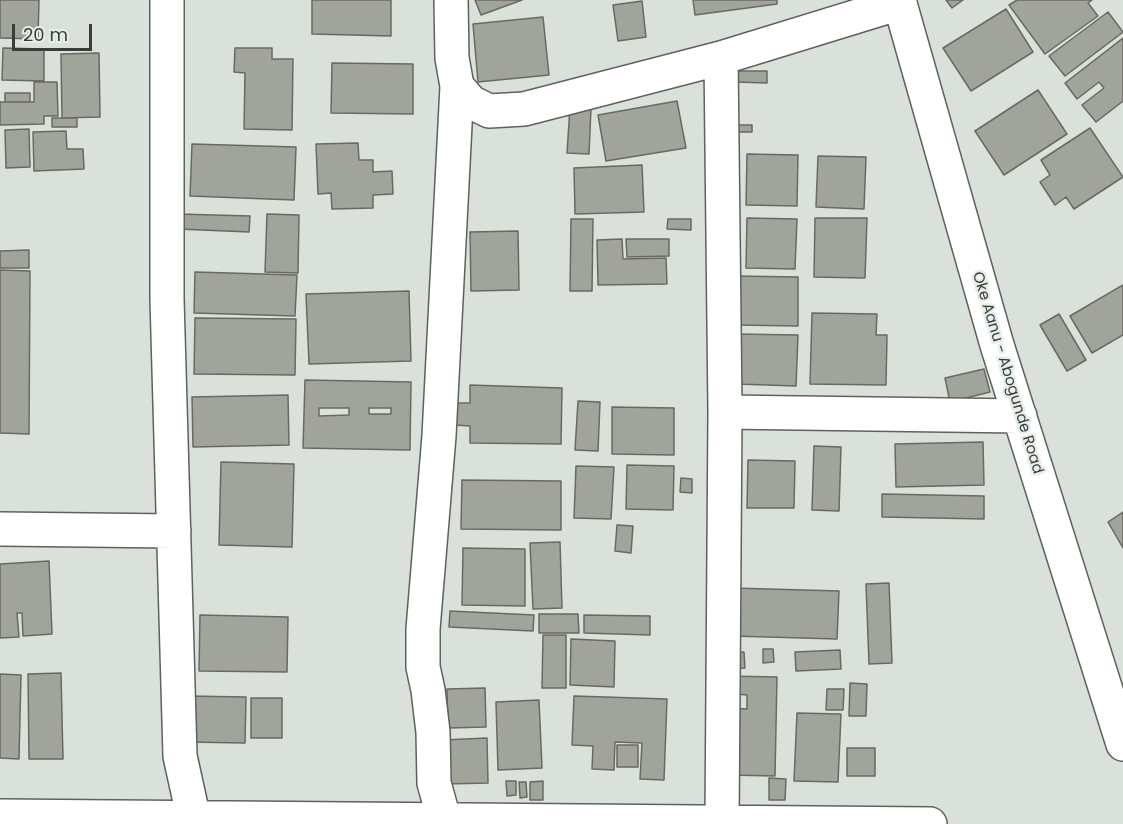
<!DOCTYPE html>
<html>
<head>
<meta charset="utf-8">
<style>
  body { margin:0 }
  #map { position:relative; width:1123px; height:824px; overflow:hidden; background:#d9e1da; font-family:Poppins,sans-serif }
  canvas { display:block }
  .scale { position:absolute; left:12px; top:24px; width:80px; height:27px; box-sizing:border-box; border:3px solid #393d3a; border-top:0; padding-left:8px; font-size:18px; line-height:21px; white-space:nowrap; color:#393d3a; -webkit-text-stroke:4px #e6eee7; paint-order:stroke }
</style>
</head>
<body>
<div id="map">
<canvas width="1123" height="824"></canvas>
<div class="scale">20 m</div>
</div>
<script>
const ctx = document.querySelector('canvas').getContext('2d');
ctx.lineJoin = 'round';
function fillPath(path, color) {
  ctx.fillStyle = color;
  ctx.fill(path, 'evenodd');
}
function strokePath(path, color, width, dash) {
  ctx.strokeStyle = color;
  ctx.lineWidth = width;
  ctx.lineCap = dash ? 'butt' : 'round';
  ctx.setLineDash(dash || []);
  ctx.stroke(path);
}
function label(font, color, halo, rows, align = 'center') {
  ctx.font = font + ' Poppins,sans-serif';
  ctx.lineWidth = 5;
  ctx.setLineDash([]);
  ctx.textBaseline = 'middle';
  ctx.strokeStyle = halo;
  ctx.fillStyle = color;
  for (const [text, x, y, turn = 0] of rows) {
    ctx.save();
    ctx.translate(x, y);
    ctx.rotate((+turn || 0) * Math.PI / 180);
    ctx.textAlign = isNaN(turn) ? turn : align;
    if (halo) ctx.strokeText(text, 0, 0);
    ctx.fillText(text, 0, 0);
    ctx.restore();
  }
}
const building = new Path2D(`
  M 0,0 L 39,0 L 38,39 L 0,38 Z
  M 312,0 L 391,0 L 391,36 L 312,34 Z
  M 475,0 L 522,0 L 481,15 Z
  M 693,0 L 777,0 L 777,4 L 695,15 Z
  M 946,0 L 963,0 L 952,8 Z
  M 1017,0 L 1092,0 L 1088,3 L 1098,16 L 1045,54 L 1009,5 Z
  M 642,1 L 646,37 L 618,41 L 613,5 Z
  M 1006,9 L 1033,52 L 971,91 L 943,48 Z
  M 1108,12 L 1123,32 L 1065,76 L 1049,56 Z
  M 543,17 L 549,75 L 478,82 L 473,24 Z
  M 1123,38 L 1123,101 L 1096,122 L 1082,105 L 1104,88 L 1099,82 L 1077,99 L 1065,83 Z
  M 3,48 L 44,49 L 44,81 L 2,80 Z
  M 235,48 L 272,48 L 272,59 L 293,59 L 292,130 L 244,129 L 245,73 L 234,72 Z
  M 99,53 L 100,117 L 62,118 L 61,54 Z
  M 332,63 L 413,64 L 413,114 L 331,113 Z
  M 735,71 L 767,71 L 767,83 L 735,82 Z
  M 34,82 L 57,82 L 58,116 L 44,116 L 44,124 L 0,125 L 0,102 L 34,102 Z
  M 1038,90 L 1067,134 L 1004,175 L 975,131 Z
  M 5,93 L 30,93 L 30,102 L 5,102 Z
  M 677,101 L 686,148 L 606,161 L 598,115 Z
  M 570,107 L 591,108 L 589,154 L 567,153 Z
  M 52,118 L 77,118 L 77,127 L 52,127 Z
  M 736,125 L 752,125 L 752,132 L 736,132 Z
  M 1090,128 L 1123,177 L 1074,209 L 1066,197 L 1055,205 L 1040,182 L 1050,175 L 1041,160 Z
  M 29,129 L 30,167 L 6,168 L 5,130 Z
  M 66,131 L 67,149 L 83,149 L 84,169 L 34,171 L 33,132 Z
  M 358,143 L 359,160 L 373,160 L 373,172 L 392,171 L 393,194 L 373,195 L 373,208 L 332,209 L 331,193 L 318,194 L 316,144 Z
  M 192,144 L 296,147 L 294,200 L 190,196 Z
  M 747,154 L 798,155 L 797,206 L 746,205 Z
  M 818,156 L 866,157 L 864,209 L 816,207 Z
  M 642,165 L 644,212 L 575,214 L 574,168 Z
  M 178,214 L 250,216 L 249,232 L 178,229 Z
  M 267,214 L 299,215 L 298,273 L 265,272 Z
  M 747,218 L 797,219 L 795,269 L 746,268 Z
  M 815,218 L 867,218 L 865,278 L 814,277 Z
  M 571,219 L 593,219 L 592,291 L 570,291 Z
  M 668,219 L 691,219 L 691,230 L 667,229 Z
  M 518,231 L 519,290 L 471,291 L 470,232 Z
  M 622,239 L 623,259 L 666,258 L 667,284 L 598,285 L 597,240 Z
  M 626,239 L 669,239 L 669,256 L 627,257 Z
  M 29,250 L 29,268 L 0,268 L 0,251 Z
  M 0,270 L 30,271 L 29,434 L 0,433 Z
  M 195,272 L 297,275 L 295,316 L 194,313 Z
  M 736,276 L 798,277 L 798,326 L 736,325 Z
  M 1123,285 L 1123,335 L 1092,353 L 1070,316 Z
  M 409,291 L 411,361 L 309,364 L 306,294 Z
  M 812,313 L 877,314 L 876,335 L 887,335 L 886,385 L 810,384 Z
  M 1059,314 L 1086,360 L 1067,371 L 1040,325 Z
  M 195,318 L 296,319 L 295,375 L 194,374 Z
  M 736,334 L 798,335 L 796,386 L 736,384 Z
  M 984,369 L 990,392 L 950,402 L 945,378 Z
  M 305,380 L 411,382 L 410,450 L 303,448 ZM 319,408 L 349,408 L 349,415 L 319,416 ZM 369,408 L 391,408 L 391,414 L 369,414 Z
  M 470,385 L 562,388 L 561,444 L 470,443 L 470,426 L 455,425 L 455,403 L 470,403 Z
  M 288,395 L 289,445 L 193,447 L 192,397 Z
  M 578,401 L 600,402 L 598,451 L 575,450 Z
  M 612,407 L 674,408 L 674,455 L 612,454 Z
  M 983,442 L 984,485 L 896,487 L 895,444 Z
  M 814,446 L 841,447 L 839,511 L 812,510 Z
  M 748,460 L 795,461 L 794,508 L 747,508 Z
  M 221,462 L 294,464 L 292,547 L 219,545 Z
  M 627,465 L 674,466 L 673,510 L 626,509 Z
  M 576,466 L 614,467 L 611,519 L 574,518 Z
  M 681,478 L 692,479 L 692,493 L 680,492 Z
  M 462,480 L 561,481 L 561,530 L 461,529 Z
  M 882,494 L 984,496 L 984,519 L 882,517 Z
  M 1123,512 L 1123,548 L 1108,522 Z
  M 617,525 L 633,526 L 631,553 L 615,551 Z
  M 560,542 L 562,608 L 533,609 L 530,543 Z
  M 463,548 L 525,549 L 525,606 L 462,605 Z
  M 49,561 L 52,634 L 23,636 L 22,613 L 17,613 L 19,637 L 0,638 L 0,564 Z
  M 889,583 L 892,663 L 869,664 L 866,584 Z
  M 733,588 L 839,591 L 837,639 L 732,636 Z
  M 450,611 L 534,615 L 533,631 L 449,627 Z
  M 539,614 L 578,614 L 579,633 L 539,633 Z
  M 200,615 L 288,617 L 287,672 L 199,671 Z
  M 584,615 L 650,616 L 650,635 L 584,633 Z
  M 543,635 L 566,635 L 566,688 L 542,688 Z
  M 571,639 L 615,641 L 614,687 L 570,685 Z
  M 763,649 L 773,649 L 774,662 L 763,663 Z
  M 840,650 L 841,669 L 796,671 L 795,652 Z
  M 744,652 L 745,668 L 727,669 L 726,653 Z
  M 61,673 L 63,759 L 29,759 L 28,674 Z
  M 0,674 L 21,675 L 19,759 L 0,758 Z
  M 726,676 L 777,677 L 775,776 L 728,775 L 729,708 L 747,709 L 747,695 L 736,694 Z
  M 850,683 L 867,684 L 866,716 L 849,716 Z
  M 485,688 L 486,727 L 448,728 L 447,689 Z
  M 827,689 L 844,689 L 843,710 L 826,710 Z
  M 188,696 L 246,697 L 245,743 L 187,742 Z
  M 574,696 L 667,699 L 664,780 L 640,779 L 642,743 L 615,742 L 614,770 L 592,769 L 593,746 L 572,745 Z
  M 251,698 L 282,698 L 282,738 L 251,738 Z
  M 539,700 L 542,768 L 498,770 L 496,702 Z
  M 797,713 L 841,714 L 838,782 L 794,781 Z
  M 487,738 L 488,783 L 445,784 L 443,740 Z
  M 617,745 L 638,745 L 638,767 L 617,767 Z
  M 847,748 L 875,748 L 875,776 L 847,776 Z
  M 769,778 L 786,779 L 785,800 L 769,800 Z
  M 506,781 L 516,781 L 516,795 L 507,796 Z
  M 543,781 L 543,800 L 530,800 L 530,782 Z
  M 519,782 L 526,782 L 527,797 L 520,798 Z`);
const minor = new Path2D(`
  M 167,0 L 167,299 L 180,756 L 195,824
  M 451,0 L 452,58 L 457,86 L 471,102 L 489,111 L 524,109 L 721,58 L 900,3
  M 899,0 L 997,345 L 1123,744
  M 721,58 L 725,412 L 722,822
  M 725,412 L 1020,416
  M 0,529 L 174,531
  M 0,816 L 930,824
  M 444,819 L 434,783 L 433,732 L 428,690 L 423,667 L 423,629 L 439,436 L 457,86`);
const streetNames = [
  ["Oke Aanu - Abogunde Road",1007,373,73]
];
fillPath(building, '#a1a49a');
strokePath(building, '#686a62', 1.5);
strokePath(minor, '#5c635d', 36);
strokePath(minor, '#fff', 33);
label('15px', '#393d3a', '#e6eee7', streetNames);
</script>
</body>
</html>
